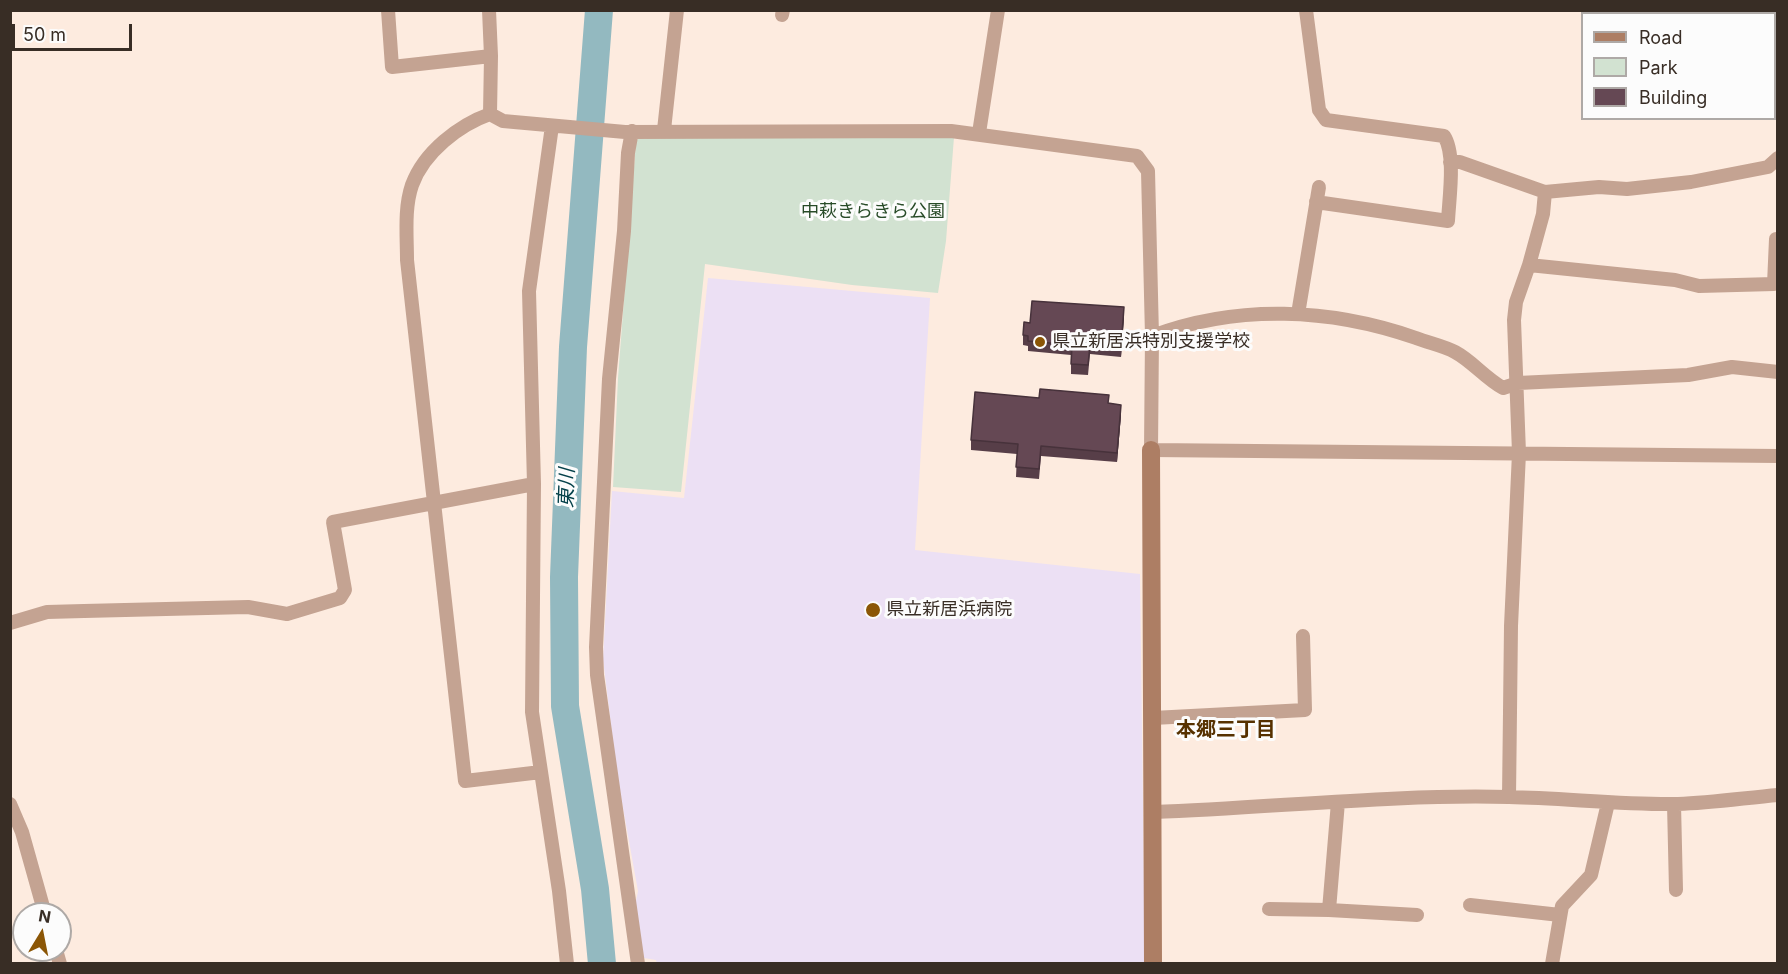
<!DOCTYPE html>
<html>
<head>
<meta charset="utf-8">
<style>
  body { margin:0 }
  #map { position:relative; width:1788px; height:974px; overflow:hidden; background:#fdebdf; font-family:Inter,sans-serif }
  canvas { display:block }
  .frame { position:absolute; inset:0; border:12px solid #382d25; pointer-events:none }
  .legend { position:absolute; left:1581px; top:12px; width:195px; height:108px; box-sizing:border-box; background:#fcfcfc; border:2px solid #aea9a6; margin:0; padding:8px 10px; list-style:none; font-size:18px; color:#382d25 }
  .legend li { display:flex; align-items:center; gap:12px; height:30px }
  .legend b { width:30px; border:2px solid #aea9a6 }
  .north { position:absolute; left:12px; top:902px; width:60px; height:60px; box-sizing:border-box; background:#fcfcfc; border:2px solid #aea9a6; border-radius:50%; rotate:10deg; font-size:16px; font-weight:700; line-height:24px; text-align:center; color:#382d25 }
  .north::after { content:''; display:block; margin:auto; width:21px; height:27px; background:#8b5606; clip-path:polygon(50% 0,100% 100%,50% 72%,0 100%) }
  .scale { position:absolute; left:12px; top:24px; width:120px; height:27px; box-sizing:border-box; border:3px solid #382d25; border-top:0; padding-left:8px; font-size:18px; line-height:21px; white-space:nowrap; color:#382d25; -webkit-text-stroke:4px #fcfcfc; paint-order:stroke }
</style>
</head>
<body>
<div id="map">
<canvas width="1788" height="974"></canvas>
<div class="frame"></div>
<ul class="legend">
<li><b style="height:8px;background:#ad7e64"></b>Road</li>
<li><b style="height:16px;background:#d2e2d1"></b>Park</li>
<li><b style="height:16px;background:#654854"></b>Building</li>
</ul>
<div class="north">N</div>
<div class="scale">50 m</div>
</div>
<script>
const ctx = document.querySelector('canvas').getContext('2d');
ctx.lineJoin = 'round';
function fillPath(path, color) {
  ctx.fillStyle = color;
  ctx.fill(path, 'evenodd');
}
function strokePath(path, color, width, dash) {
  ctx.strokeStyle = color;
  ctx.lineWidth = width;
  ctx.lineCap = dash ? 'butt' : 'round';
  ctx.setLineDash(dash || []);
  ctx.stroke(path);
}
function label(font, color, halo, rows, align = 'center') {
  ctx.font = font + ' Inter,"Noto Sans JP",sans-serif';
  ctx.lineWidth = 6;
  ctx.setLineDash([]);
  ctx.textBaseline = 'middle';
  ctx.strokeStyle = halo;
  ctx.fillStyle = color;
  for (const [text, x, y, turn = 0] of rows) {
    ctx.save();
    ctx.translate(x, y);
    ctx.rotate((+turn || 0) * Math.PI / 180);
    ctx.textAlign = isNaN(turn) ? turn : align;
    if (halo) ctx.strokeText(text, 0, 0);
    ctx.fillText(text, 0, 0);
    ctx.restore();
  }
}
const medical = new Path2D(`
  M 708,278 L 930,298 L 915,550 L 1140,574 L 1145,963 L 657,964 L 656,960 L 644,958 L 635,906 L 638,891 L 617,775 L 603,659 L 612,491 L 684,498 Z`);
const green = new Path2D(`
  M 641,136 L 954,137 L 946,241 L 938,293 L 852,285 L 705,264 L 681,492 L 613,487 L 618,378 L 636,141 Z`);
const river = new Path2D(`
  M 599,10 L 573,347 L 564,577 L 565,706 L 595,889 L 602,964`);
const street = new Path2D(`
  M 388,10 L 392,67 L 491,56
  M 489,10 L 491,56 L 490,114 L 503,121 L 625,132 L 951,131 L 1137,156 L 1148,171 L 1152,336 L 1151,450 L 1778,456
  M 1306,10 L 1319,110 L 1326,120 L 1444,136 C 1456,154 1449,199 1448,221 L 1316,202
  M 782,15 L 783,10
  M 490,114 C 459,125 424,152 412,185 C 404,208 407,236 407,260 L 465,781 L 541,772
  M 552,126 L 529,291 L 534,484 L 532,712 L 559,891 L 567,964
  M 664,130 L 677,10
  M 632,131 L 628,153 L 624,231 L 609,379 L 596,647 L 597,675 L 638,964
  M 979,133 L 998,10
  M 1450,162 L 1460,162 L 1545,192 L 1599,187 L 1627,189 L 1691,182 L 1768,167 L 1778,158
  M 1545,192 L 1543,214 L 1529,265 L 1675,280 L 1699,286 L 1774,284 L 1776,239
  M 1298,314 L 1319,187
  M 1152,336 C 1238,304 1330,308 1416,338 C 1429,343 1444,346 1455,352 C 1472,361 1485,378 1503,388 L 1518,383 L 1688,375 L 1732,367 L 1778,372
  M 10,623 L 47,612 L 84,611 L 248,607 L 287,614 L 340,598 L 345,590 L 333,522 L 534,484
  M 1153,718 L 1305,710 L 1303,636
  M 1509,797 L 1511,626 L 1519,453 L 1514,320 L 1516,302 L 1529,265
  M 1338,802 L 1329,910 L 1417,915
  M 10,804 L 22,832 L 45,914
  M 1674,804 L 1676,890
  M 1154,812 C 1272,808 1391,794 1509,797 C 1565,798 1621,805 1678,804 C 1711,803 1744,798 1778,795
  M 1470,905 L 1560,915
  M 1269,909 L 1329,910
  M 56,950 L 60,964
  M 1552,964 L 1562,906 L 1591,875 L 1608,803`);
const secondary = new Path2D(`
  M 1151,450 L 1153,964`);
const wall = new Path2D(`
  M 1124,317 L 1121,357 L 1090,354 L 1088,375 L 1071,374 L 1071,355 L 1028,351 L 1028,346 L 1023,345 L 1023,335 L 1030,323 Z
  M 1109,403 L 1121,415 L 1117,462 L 1041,456 L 1039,479 L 1016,477 L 1017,454 L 971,450 L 971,440 Z`);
const shadedWall = new Path2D(`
  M 1124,307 L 1124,317 L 1121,357 L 1121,347 Z
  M 1121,405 L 1121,415 L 1117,462 L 1117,453 Z`);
const building = new Path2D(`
  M 1032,301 L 1124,307 L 1121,347 L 1090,345 L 1088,365 L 1071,364 L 1072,345 L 1028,341 L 1028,336 L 1023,335 L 1024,322 L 1030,323 Z
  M 1040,389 L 1109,395 L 1108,403 L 1121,405 L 1117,453 L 1041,446 L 1039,469 L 1016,467 L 1018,444 L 971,440 L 975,392 L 1039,398 Z`);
const markers = [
  [1040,342,6,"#8b5606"],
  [873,610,8,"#8b5606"]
];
const parkNames = [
  ["中萩きらきら公園",873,212]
];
const poiNames = [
  ["県立新居浜特別支援学校",1052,342],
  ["県立新居浜病院",886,610]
];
const waterNames = [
  ["東川",567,488,-88]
];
const neighbourhoodNames = [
  ["本郷三丁目",1226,730]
];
fillPath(medical, '#ece0f4');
fillPath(green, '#d2e2d1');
strokePath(river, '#93b9c0', 28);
strokePath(street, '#c4a392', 14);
strokePath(secondary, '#ad7e64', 18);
fillPath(wall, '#573e48');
fillPath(shadedWall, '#47323b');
fillPath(building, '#654854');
strokePath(building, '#47323b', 1.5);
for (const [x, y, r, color] of markers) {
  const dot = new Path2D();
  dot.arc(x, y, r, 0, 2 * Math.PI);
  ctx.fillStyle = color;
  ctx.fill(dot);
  strokePath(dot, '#fcfcfc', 2);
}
label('18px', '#284b28', '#fcfcfc', parkNames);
label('18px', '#382d25', '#fcfcfc', poiNames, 'left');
label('italic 20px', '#05414a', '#fcfcfc', waterNames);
label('bold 20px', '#563100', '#fcfcfc', neighbourhoodNames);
</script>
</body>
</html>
